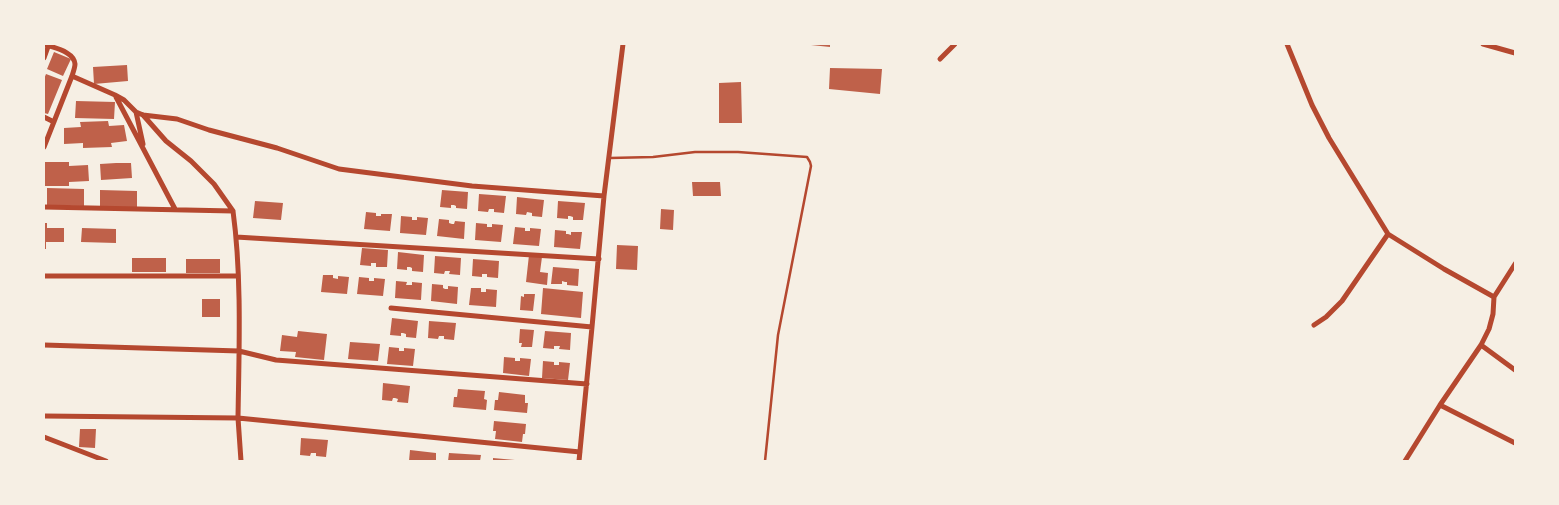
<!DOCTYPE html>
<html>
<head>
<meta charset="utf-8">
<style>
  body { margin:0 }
  #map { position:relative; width:1559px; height:505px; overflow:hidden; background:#f6efe4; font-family:Commissioner,sans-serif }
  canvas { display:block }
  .frame { position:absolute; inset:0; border:45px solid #f6efe4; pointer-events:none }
</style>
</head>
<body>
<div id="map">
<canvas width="1559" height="505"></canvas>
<div class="frame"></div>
</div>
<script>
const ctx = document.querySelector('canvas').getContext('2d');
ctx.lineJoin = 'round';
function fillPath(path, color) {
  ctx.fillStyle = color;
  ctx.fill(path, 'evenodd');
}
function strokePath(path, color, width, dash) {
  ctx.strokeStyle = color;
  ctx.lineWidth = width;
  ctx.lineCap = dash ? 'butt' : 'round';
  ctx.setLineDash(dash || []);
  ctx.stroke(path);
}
const building = new Path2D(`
  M 811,44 L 830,44 L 830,47 L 811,45 Z
  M 54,52 L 71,59 L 63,76 L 47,69 Z
  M 127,65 L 128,81 L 94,84 L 93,67 Z
  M 830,68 L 882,69 L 880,94 L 829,89 Z
  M 46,74 L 62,80 L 48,114 L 44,113 L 44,79 Z
  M 741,82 L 742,123 L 719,123 L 719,83 Z
  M 76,101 L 115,102 L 114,119 L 75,118 Z
  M 108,121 L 109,126 L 124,125 L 127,141 L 111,143 L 112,147 L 83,148 L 83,143 L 64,144 L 64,128 L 81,127 L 80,122 Z
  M 44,162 L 69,162 L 69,166 L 88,165 L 89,181 L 69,182 L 69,186 L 44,186 Z
  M 116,163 L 131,163 L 132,178 L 101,180 L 100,164 Z
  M 692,182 L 720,182 L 721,196 L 693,196 Z
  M 47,188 L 84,189 L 84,206 L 47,205 Z
  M 100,190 L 137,191 L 137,208 L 100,208 Z
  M 442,190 L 468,192 L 467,209 L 456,208 L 456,206 L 454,205 L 451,205 L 451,208 L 440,207 Z
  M 479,194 L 506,196 L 504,213 L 494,212 L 494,209 L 489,209 L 488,212 L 478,211 Z
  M 517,197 L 544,200 L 542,217 L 532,216 L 532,213 L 527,212 L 526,215 L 516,214 Z
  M 255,201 L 283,203 L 281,220 L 253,218 Z
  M 558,201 L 585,203 L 583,220 L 573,220 L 573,217 L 570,216 L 568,216 L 568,219 L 557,218 Z
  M 661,209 L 674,210 L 673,230 L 660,229 Z
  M 366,212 L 376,213 L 376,216 L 381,216 L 381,214 L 392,214 L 390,231 L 364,229 Z
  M 401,216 L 412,217 L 412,220 L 417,220 L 417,217 L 428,218 L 426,235 L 400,233 Z
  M 439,219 L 449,220 L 449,223 L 452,224 L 454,224 L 455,221 L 465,222 L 464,239 L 437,236 Z
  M 44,223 L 47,223 L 47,228 L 64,228 L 64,242 L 46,242 L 46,249 L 44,249 Z
  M 476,223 L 487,224 L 487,227 L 492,227 L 492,224 L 503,225 L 501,242 L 475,240 Z
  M 515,227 L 525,228 L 525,231 L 530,231 L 530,228 L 541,229 L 539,246 L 513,244 Z
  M 82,228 L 116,229 L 116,243 L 81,242 Z
  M 555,230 L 566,231 L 566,234 L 568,234 L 571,235 L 571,232 L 582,232 L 580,249 L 554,247 Z
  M 617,245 L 638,246 L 637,270 L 616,269 Z
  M 362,248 L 388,250 L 387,267 L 376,267 L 376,263 L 371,263 L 371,266 L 360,265 Z
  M 398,252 L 424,255 L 423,272 L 412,271 L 412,268 L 410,267 L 407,267 L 407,270 L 397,269 Z
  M 529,255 L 542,257 L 540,272 L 548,273 L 547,285 L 526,282 Z
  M 435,256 L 461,258 L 460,275 L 449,274 L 450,271 L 445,271 L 444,274 L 434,273 Z
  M 132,258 L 166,258 L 166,272 L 132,272 Z
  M 186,259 L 220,259 L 220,273 L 186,273 Z
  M 473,259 L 499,261 L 498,278 L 487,277 L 487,274 L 482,274 L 482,277 L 472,276 Z
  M 553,267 L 579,269 L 578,286 L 567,285 L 567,282 L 565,282 L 562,281 L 562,284 L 551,284 Z
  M 323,275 L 333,275 L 333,278 L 338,279 L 338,276 L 349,277 L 347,294 L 321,292 Z
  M 359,277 L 369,278 L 369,281 L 374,281 L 374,278 L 385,279 L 383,296 L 357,294 Z
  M 396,281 L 407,282 L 406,285 L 412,285 L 412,282 L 422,283 L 421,300 L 395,298 Z
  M 432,284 L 443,285 L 443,288 L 445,289 L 448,289 L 448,286 L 458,287 L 457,304 L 431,301 Z
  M 471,288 L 481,288 L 481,292 L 486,292 L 486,289 L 497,290 L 496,307 L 469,305 Z
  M 543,288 L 583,292 L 581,318 L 541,314 Z
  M 524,294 L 535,294 L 533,311 L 520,310 L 521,296 L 524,297 Z
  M 202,299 L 220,299 L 220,317 L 202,317 Z
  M 392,318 L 418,321 L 416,338 L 406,337 L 406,334 L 403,333 L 401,333 L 401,336 L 390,335 Z
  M 429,321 L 456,323 L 454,340 L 444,339 L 444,336 L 439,336 L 438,339 L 428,338 Z
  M 520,329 L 534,330 L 532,347 L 521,347 L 522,343 L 519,343 Z
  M 298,331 L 327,334 L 324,360 L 295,357 L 296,352 L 280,351 L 282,335 L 297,337 Z
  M 545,331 L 571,333 L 570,350 L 559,349 L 560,346 L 554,346 L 554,349 L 543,348 Z
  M 350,342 L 380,344 L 378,361 L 348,359 Z
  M 389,347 L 399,348 L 399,351 L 404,351 L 404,348 L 415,349 L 413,366 L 387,364 Z
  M 504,357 L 515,358 L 515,361 L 520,361 L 520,358 L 531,359 L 529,376 L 503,373 Z
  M 543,361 L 554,362 L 554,365 L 559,365 L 559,362 L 570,363 L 568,380 L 542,378 Z
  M 383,383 L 410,386 L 408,403 L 397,402 L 398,399 L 395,398 L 393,398 L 392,401 L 382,400 Z
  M 458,389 L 485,391 L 484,399 L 487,400 L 486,410 L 453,407 L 454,397 L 457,397 Z
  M 499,392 L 525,395 L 525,403 L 528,403 L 527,413 L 494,410 L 495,400 L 498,400 Z
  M 494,421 L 526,424 L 525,434 L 523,434 L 522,442 L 495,439 L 496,431 L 493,431 Z
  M 80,429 L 96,429 L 95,448 L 79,447 Z
  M 301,438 L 328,440 L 326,457 L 316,456 L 316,453 L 311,453 L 310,456 L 300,455 Z
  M 410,450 L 436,453 L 436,461 L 409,461 Z
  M 449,453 L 481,455 L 480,461 L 448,461 Z
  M 493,458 L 515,460 L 515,461 L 493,461 Z`);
const service = new Path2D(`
  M 610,158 L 653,157 L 695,152 L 738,152 L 807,157 L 810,162 L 811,166 L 778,335 L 765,461`);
const minor = new Path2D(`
  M 44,44 C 53,48 74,51 75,64 C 75,67 73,73 72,76 L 44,147
  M 1287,44 L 1312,105 L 1329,138 L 1388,234 L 1444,269 L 1494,297
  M 1483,44 L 1515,53
  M 44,58 L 49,44
  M 940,59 L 955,44
  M 72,76 L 115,95 L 124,100 L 136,112 L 143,115 L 177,119 L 209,130 L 277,148 L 339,169 L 472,186 L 604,196
  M 116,97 L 175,209
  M 136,112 L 143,144
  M 143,115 L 166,141 L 191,161 L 214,184 L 233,211
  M 44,117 L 54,122
  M 44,207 L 233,211 C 242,277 239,351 238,418 L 44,416
  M 236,237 L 599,259
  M 44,276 L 238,276
  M 391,308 L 592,327 L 604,196 L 623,44
  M 1314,325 L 1326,317 L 1342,301 L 1388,234
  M 44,345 L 239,351 L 276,360 L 587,384
  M 1481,345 L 1515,370
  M 1440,405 L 1515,443
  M 44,437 L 106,461
  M 241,461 L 238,418 L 580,452
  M 579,461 L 592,327
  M 1405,461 L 1440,405 L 1481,345 L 1489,329 L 1493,314 L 1494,297 L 1515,264`);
fillPath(building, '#bf614a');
strokePath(service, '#b5482f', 2.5);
strokePath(minor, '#b5482f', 5);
</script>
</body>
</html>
